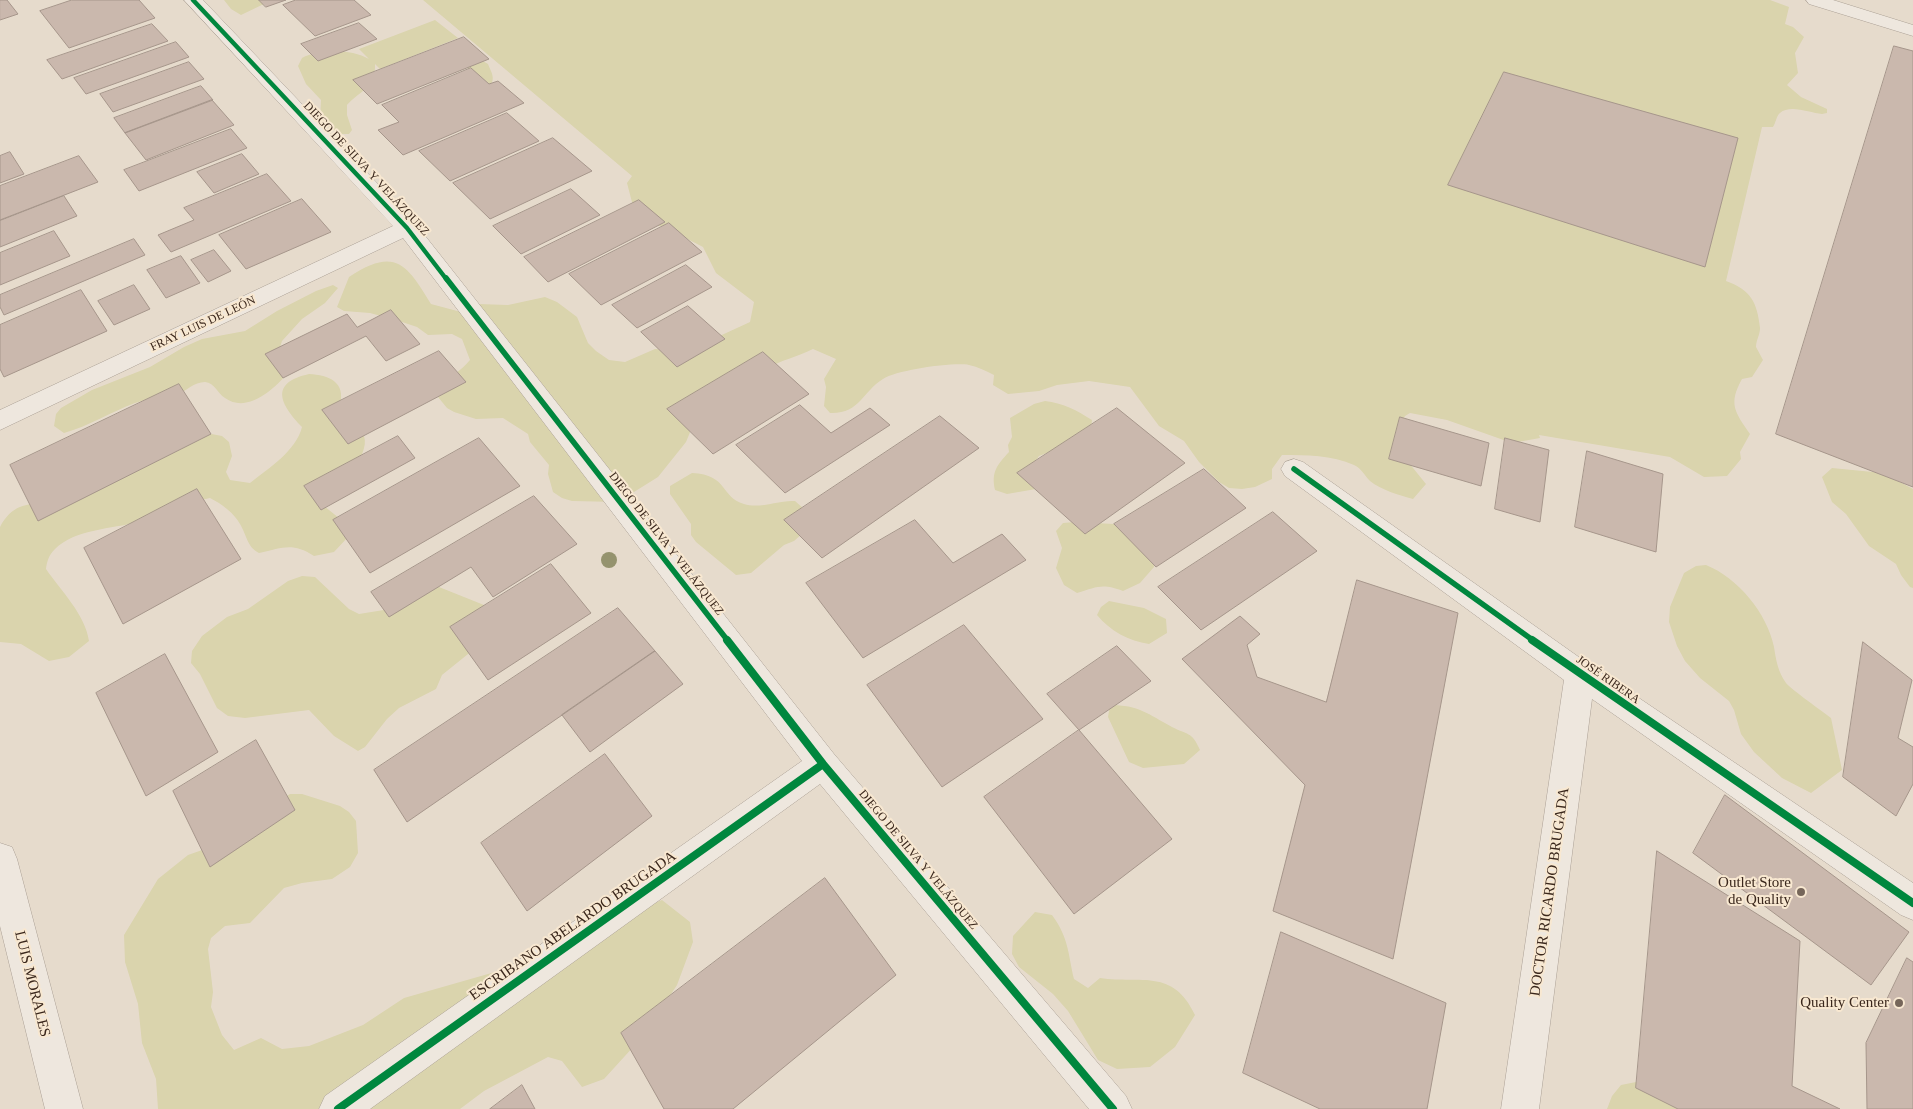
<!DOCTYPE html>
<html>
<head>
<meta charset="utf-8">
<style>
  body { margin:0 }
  canvas { display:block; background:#e6dbcc }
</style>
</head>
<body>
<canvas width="1913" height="1109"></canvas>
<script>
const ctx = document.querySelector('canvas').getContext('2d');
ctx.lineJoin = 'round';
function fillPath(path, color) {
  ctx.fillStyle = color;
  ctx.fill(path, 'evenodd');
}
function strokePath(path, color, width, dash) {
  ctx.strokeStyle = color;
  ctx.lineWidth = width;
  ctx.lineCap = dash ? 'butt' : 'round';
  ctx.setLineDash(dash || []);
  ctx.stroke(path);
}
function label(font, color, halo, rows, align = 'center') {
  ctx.font = font + ' "Times New Roman",serif';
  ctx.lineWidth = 4;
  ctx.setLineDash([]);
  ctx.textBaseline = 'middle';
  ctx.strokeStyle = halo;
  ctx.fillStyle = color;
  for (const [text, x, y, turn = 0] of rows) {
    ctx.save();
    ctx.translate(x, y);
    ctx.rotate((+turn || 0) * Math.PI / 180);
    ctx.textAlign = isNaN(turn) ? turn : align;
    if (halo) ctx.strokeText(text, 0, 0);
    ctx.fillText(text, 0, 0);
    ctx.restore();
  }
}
const green = new Path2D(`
  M 224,0 L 264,0 L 266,3 L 241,15 L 231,9 Z
  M 423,0 L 1770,0 L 1789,7 L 1785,24 L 1793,27 L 1804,37 L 1795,53 L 1798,73 L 1787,85 L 1801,97 L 1827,109 L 1827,113 L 1822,114 C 1810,113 1790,104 1780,113 C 1776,116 1776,123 1773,127 L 1762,127 L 1726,281 C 1751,290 1757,302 1760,328 C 1760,335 1756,340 1756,347 L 1763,360 L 1752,377 L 1742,379 C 1728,404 1735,412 1750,434 L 1740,452 L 1741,459 L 1727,476 L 1704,477 L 1670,457 L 1539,435 L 1540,438 L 1512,443 L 1447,420 L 1410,413 L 1405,416 L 1401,423 L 1409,463 L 1426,484 L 1413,499 C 1399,495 1381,490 1370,481 C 1364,475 1362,469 1354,465 C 1332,455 1306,455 1282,455 L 1272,469 L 1272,479 L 1255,487 L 1242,489 L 1229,488 L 1219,482 L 1199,462 L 1184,441 L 1159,426 L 1130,387 L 1089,381 L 1057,385 L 1039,391 L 1008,394 L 993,385 L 994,375 C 986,371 978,367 969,365 C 953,362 897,370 883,379 C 862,392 860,414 830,413 L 824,406 L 826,387 L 824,379 L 836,359 L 813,349 C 797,357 781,360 766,369 L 693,425 L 686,442 L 658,477 L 618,502 L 572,501 L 562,498 L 553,492 L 548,474 L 549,465 L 530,442 L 528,434 L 503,418 L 476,419 L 454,412 L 447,408 L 438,397 C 443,389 448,381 455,374 C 461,369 465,366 470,360 L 462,339 L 452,334 L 428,335 L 417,327 L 399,321 L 370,313 L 344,311 L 337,307 L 349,277 C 396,246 407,265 431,304 L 461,312 L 478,304 L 508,305 L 545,297 L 557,302 L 577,317 L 588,343 L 596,351 L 609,360 L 625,362 L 655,349 L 687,351 L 750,322 L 754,302 L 716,273 L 703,247 L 664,227 L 651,224 L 633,206 L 627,183 L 632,176 Z
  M 435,20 L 458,38 L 380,69 L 375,64 C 376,88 358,92 347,105 L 347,115 L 352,130 L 349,134 L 339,134 L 320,120 L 321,100 L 306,84 L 298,66 L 302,58 C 320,48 352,49 369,59 L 359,49 Z
  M 481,60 L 488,64 C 491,72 496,78 490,86 L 470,72 L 466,66 Z
  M 333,285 L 338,288 L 325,303 L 302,319 L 282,341 L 280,347 L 287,374 C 274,389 247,414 225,398 C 217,393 215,383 205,382 C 194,382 186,391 177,395 C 164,399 148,398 135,403 C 111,412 89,426 64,433 L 54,426 L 56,414 L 61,408 L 92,390 L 150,367 L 184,347 L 202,339 L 245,331 L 277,311 L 316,291 Z
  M 309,374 C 329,375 346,382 340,405 C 348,414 360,425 364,436 C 371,456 336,491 324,506 L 339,518 L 348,537 L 334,552 L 314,556 C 292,542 283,548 259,553 C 247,547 247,536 240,524 C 234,513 222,504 210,498 C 185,503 162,515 138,522 C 112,529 75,529 55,549 C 49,555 47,561 46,569 C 61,591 85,614 89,641 L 69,657 L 49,661 L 21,644 L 0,642 L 0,527 C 22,485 60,518 89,493 L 201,432 L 222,436 L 229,442 L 232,456 L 226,472 L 230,480 L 250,483 C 269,468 296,451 302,427 C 280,404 269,383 309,374 Z
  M 1045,401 C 1063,403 1076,410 1092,420 L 1091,428 L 1070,444 L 1039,456 L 1035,462 L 1036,489 L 1007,494 L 995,490 C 991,472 997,465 1009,452 L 1008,445 L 1012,437 L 1010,418 L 1034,404 Z
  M 1832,468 L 1883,473 L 1913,489 L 1913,588 L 1910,587 L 1901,575 L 1896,564 L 1869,546 L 1846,514 L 1832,502 L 1822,477 Z
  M 692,473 C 729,475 720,497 744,504 C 760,509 779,500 795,501 L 803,508 L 802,534 L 794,541 L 784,545 L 751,573 L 736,575 L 696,542 L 691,535 L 691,524 L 670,494 L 670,486 Z
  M 1075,522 L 1114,524 L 1129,530 L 1153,550 L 1154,567 L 1140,583 L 1123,591 C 1102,583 1097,587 1077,593 L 1064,585 L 1056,568 L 1062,548 L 1056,531 L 1063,523 Z
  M 1706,565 C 1738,578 1767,613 1774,647 C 1776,660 1778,672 1786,683 C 1792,690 1822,711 1831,718 L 1842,770 L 1811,793 L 1782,778 L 1754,752 L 1741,734 L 1734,710 L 1729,701 L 1700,678 L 1685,661 L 1677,646 L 1669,622 L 1670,607 L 1684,573 L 1696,566 Z
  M 302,576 L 315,577 L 349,609 L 359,614 L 390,609 L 419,589 L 439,587 L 489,607 L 478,646 L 442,675 L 436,689 L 399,708 L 387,719 L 365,747 L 358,751 L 334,736 L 309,710 L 245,718 L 228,716 L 217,708 L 200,674 L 191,663 L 192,651 L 202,636 L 227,617 L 248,609 L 288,581 Z
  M 1109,601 L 1144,608 L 1166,619 L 1167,633 L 1149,644 C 1129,641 1110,631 1097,615 L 1101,607 Z
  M 1110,705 C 1139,705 1148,714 1172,727 C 1187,735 1192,731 1200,750 L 1184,764 L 1143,768 L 1129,762 L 1108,717 Z
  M 290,794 L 302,794 L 340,806 L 349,812 L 356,821 L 358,853 L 350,867 L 332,879 L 302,883 L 284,888 L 250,923 L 225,926 L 211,938 L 208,949 L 213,992 L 211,1007 L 222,1035 L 234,1050 L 261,1038 L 282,1049 L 309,1046 L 363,1025 L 404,998 L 502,970 L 551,945 L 662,900 L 690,922 L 693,942 L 677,985 L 645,1034 L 604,1079 L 582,1087 L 562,1061 L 548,1057 L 484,1091 L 460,1109 L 158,1109 L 156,1079 L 142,1043 L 138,1004 L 125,962 L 124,935 L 158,879 L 188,855 L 205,849 Z
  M 1035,912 L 1052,915 C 1069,938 1068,954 1074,979 L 1088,988 L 1100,978 C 1142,984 1173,968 1195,1015 L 1175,1047 L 1150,1067 L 1117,1069 L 1098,1060 L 1068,1011 L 1053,994 L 1019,967 L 1012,954 L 1013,936 Z
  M 1636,1082 L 1655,1089 L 1680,1109 L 1607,1109 L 1612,1096 L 1621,1085 Z`);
const building = new Path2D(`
  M 0,0 L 7,0 L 18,14 L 0,20 Z
  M 72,0 L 139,0 L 155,18 L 69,48 L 40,11 Z
  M 259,0 L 286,0 L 266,7 Z
  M 296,0 L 354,0 L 371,15 L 315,36 L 283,5 Z
  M 359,23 L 377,39 L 318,61 L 301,44 Z
  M 152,24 L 168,41 L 62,79 L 47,60 Z
  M 464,37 L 489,59 L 377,104 L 353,80 Z
  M 176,42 L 189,57 L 86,94 L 74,78 Z
  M 1894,46 L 1913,51 L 1913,487 L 1776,434 Z
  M 189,62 L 204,79 L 113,112 L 100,94 Z
  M 471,68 L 489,84 L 498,81 L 524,103 L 403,155 L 378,130 L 399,122 L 382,105 Z
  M 1504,72 L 1738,138 L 1705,267 L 1448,185 Z
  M 201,86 L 213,100 L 125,133 L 114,118 Z
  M 212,100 L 234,125 L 146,160 L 125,133 Z
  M 507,113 L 539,141 L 450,181 L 419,151 Z
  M 231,129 L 247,148 L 139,191 L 124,170 Z
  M 553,138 L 592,171 L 490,219 L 453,183 Z
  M 10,152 L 24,174 L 0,183 L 0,156 Z
  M 242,154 L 259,174 L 214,193 L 197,172 Z
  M 79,156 L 98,182 L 0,220 L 0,186 Z
  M 267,174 L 291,201 L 171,252 L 158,235 L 194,220 L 184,208 Z
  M 571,189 L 600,215 L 521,254 L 493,226 Z
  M 64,196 L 77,216 L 0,247 L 0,221 Z
  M 302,199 L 331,232 L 246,269 L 219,235 Z
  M 639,200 L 665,222 L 548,282 L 524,257 Z
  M 669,223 L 702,252 L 601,305 L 569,274 Z
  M 54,231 L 70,256 L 0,285 L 0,253 Z
  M 134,239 L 145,255 L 4,315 L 0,307 L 0,295 Z
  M 214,250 L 231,271 L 208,282 L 191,260 Z
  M 181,256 L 200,283 L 166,298 L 147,270 Z
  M 686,265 L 712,287 L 637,328 L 612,305 Z
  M 134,285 L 150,309 L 114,325 L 98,301 Z
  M 81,290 L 107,331 L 4,377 L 0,369 L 0,325 Z
  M 688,306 L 725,339 L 677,367 L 641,332 Z
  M 391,310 L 420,344 L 386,361 L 366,336 L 283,378 L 265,354 L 347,314 L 357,327 Z
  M 439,351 L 466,382 L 348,444 L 322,410 Z
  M 763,352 L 809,394 L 713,454 L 667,409 Z
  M 179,384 L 211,434 L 38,521 L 10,465 Z
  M 800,405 L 831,433 L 870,408 L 890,425 L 785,493 L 736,445 Z
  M 1117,408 L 1185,463 L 1085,534 L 1017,473 Z
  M 940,416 L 979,448 L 822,558 L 784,520 Z
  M 1400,417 L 1489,443 L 1481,486 L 1389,459 Z
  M 398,436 L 415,458 L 321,510 L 304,486 Z
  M 479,438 L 520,486 L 370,573 L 333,520 Z
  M 1505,438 L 1549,450 L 1540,522 L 1495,509 Z
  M 1587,451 L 1663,474 L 1656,552 L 1575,527 Z
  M 1204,469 L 1246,508 L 1156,567 L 1114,524 Z
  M 197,489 L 241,559 L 123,624 L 84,548 Z
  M 534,496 L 577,544 L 493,597 L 471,567 L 389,617 L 371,592 Z
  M 1273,512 L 1317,551 L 1201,630 L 1158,587 Z
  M 915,520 L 953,563 L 1002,534 L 1026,560 L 863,658 L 806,583 Z
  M 551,564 L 591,613 L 488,680 L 450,627 Z
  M 1357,580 L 1458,613 L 1393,959 L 1273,911 L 1305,785 L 1182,659 L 1240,616 L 1260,634 L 1247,645 L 1257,677 L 1326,702 Z
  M 618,608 L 655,651 L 407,822 L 374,770 Z
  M 964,625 L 1043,719 L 942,787 L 867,685 Z
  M 1863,642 L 1912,680 L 1898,738 L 1913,747 L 1913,784 L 1896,816 L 1843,777 Z
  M 1117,646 L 1151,681 L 1079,730 L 1047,694 Z
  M 655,651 L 683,684 L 590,752 L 562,715 Z
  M 165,654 L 218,752 L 146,796 L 96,693 Z
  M 1079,730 L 1172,839 L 1074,914 L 984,797 Z
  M 256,740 L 295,810 L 210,867 L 173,791 Z
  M 605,754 L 652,816 L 527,911 L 481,843 Z
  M 1725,795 L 1909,932 L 1871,985 L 1693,853 Z
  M 1657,851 L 1800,941 L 1792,1086 L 1840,1109 L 1678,1109 L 1636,1088 Z
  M 825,878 L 896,975 L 733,1109 L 664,1109 L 621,1033 Z
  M 1281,932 L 1446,1003 L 1427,1109 L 1320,1109 L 1243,1073 Z
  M 1907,958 L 1913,962 L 1913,1109 L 1867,1109 L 1866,1043 Z
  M 522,1085 L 535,1109 L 490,1109 Z`);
const minor = new Path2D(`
  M 184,0 L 203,0 L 415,223 L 834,754 L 1126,1096 L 1132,1109 L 1089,1109 L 820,784 L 370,1109 L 319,1109 L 325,1096 L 802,761 L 403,238 L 0,430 L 0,410 L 393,226 Z
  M 1806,0 L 1833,0 L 1913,25 L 1913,36 L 1809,4 Z
  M 1294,459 L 1303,462 L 1590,665 L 1913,883 L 1913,920 L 1901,915 L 1592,699 L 1539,1109 L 1501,1109 L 1564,680 L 1285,476 L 1281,469 L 1285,462 Z
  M 0,843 L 12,847 L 17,859 L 83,1109 L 45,1109 L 0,926 Z`);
const cyclewayFar2 = new Path2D(`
  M 193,0 L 407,228 L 447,280`);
const cyclewayFar1 = new Path2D(`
  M 446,278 L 728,641
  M 1294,469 L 1534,641`);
const cycleway = new Path2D(`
  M 727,640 L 823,764 L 1113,1109
  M 1532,640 L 1913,903
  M 338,1109 L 823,764`);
const trees = [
  [609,560]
];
const markers = [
  [1801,892,5,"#76665a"],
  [1899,1003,5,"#76665a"]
];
const streetNames = [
  ["DIEGO DE SILVA Y VELÁZQUEZ",366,169,47],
  ["FRAY LUIS DE LEÓN",203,324,-25],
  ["DIEGO DE SILVA Y VELÁZQUEZ",666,544,52],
  ["JOSÉ RIBERA",1608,680,35],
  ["DIEGO DE SILVA Y VELÁZQUEZ",918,860,50]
];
const nearPoinames = [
  ["Outlet Store",1791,883],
  ["de Quality",1791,900],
  ["Quality Center",1889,1003]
];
const nearStreetnames = [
  ["DOCTOR RICARDO BRUGADA",1550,892,-82],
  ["ESCRIBANO ABELARDO BRUGADA",573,926,-35],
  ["LUIS MORALES",32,984,76]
];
fillPath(green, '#dad4ad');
fillPath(building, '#cab8ad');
strokePath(building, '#a6968b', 1);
strokePath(minor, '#aba095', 1);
fillPath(minor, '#eee7de');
strokePath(cyclewayFar2, '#00873e', 4.5);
strokePath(cyclewayFar1, '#00873e', 5.5);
strokePath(cycleway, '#00873e', 8);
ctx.fillStyle = '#95936e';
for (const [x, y] of trees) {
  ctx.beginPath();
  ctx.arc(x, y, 8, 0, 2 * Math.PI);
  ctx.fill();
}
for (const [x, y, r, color] of markers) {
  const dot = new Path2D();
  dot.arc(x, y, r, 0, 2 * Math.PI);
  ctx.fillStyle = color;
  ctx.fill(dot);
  strokePath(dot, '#f8e8d1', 2);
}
label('12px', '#3a271c', '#f8e8d1', streetNames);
label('15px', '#3a271c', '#f8e8d1', nearPoinames, 'right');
label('15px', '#3a271c', '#f8e8d1', nearStreetnames);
</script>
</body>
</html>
